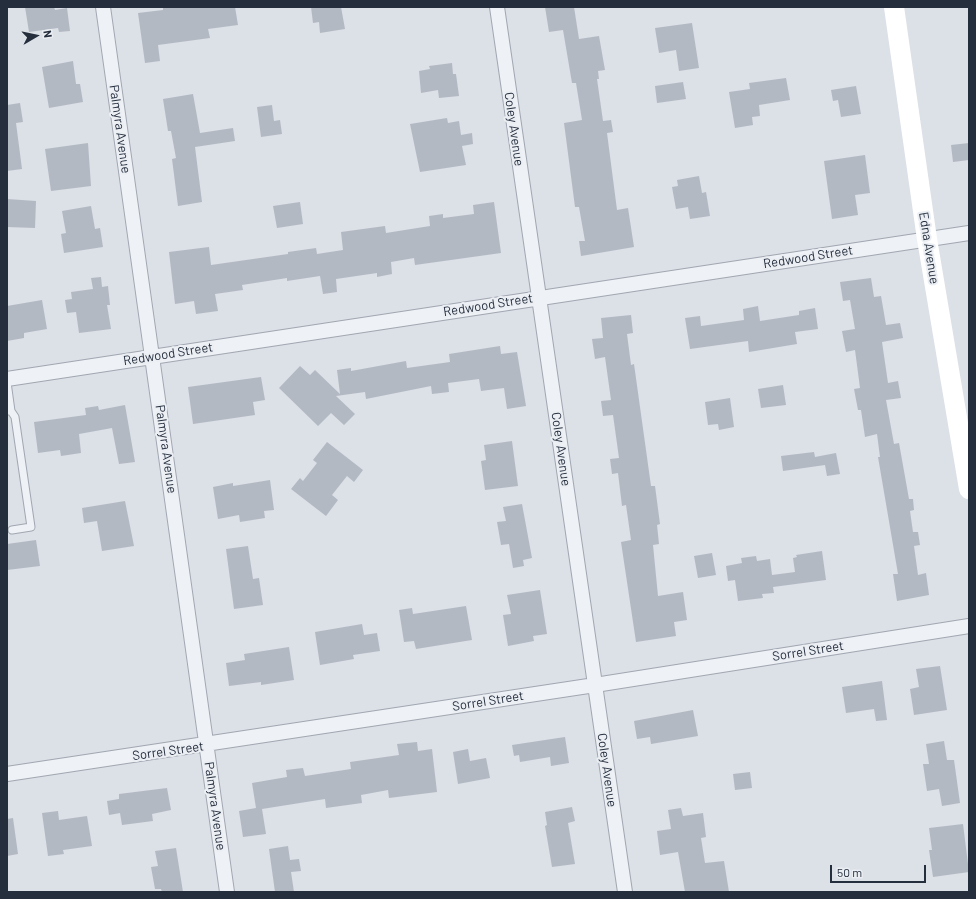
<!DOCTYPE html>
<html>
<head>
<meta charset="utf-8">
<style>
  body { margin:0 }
  #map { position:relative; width:976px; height:899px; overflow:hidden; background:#dce0e7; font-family:Barlow,sans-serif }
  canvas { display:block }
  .frame { position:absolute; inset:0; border:8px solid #252e3d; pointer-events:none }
  .north { position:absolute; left:16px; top:16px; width:40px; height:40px; -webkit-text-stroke:3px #ebeff4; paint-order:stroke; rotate:81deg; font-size:11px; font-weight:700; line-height:16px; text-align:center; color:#252e3d }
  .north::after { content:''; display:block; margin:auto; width:14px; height:18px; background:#252e3d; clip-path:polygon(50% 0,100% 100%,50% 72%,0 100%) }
  .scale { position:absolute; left:830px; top:865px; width:96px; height:18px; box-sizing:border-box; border:2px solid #252e3d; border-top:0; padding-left:5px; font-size:12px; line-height:14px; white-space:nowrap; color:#252e3d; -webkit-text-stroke:3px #ebeff4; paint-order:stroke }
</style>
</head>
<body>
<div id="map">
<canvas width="976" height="899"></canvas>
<div class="frame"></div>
<div class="north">N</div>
<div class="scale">50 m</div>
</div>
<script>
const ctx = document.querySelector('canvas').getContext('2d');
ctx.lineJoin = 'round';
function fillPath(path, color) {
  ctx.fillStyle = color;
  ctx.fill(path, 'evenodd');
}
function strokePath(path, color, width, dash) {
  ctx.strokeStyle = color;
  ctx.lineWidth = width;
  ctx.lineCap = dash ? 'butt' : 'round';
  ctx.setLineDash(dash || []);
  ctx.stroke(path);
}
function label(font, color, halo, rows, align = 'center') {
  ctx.font = font + ' Barlow,sans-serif';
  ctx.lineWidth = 4;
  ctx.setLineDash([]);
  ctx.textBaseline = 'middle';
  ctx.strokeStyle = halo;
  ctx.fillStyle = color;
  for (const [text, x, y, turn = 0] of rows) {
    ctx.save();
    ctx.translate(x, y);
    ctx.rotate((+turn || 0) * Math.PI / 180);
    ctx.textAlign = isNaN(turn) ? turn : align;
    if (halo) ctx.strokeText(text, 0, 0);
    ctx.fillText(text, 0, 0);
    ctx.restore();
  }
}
const building = new Path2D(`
  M 25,7 L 54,7 L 55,10 L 67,8 L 70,31 L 59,32 L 58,28 L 29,32 Z
  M 163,7 L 235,7 L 238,25 L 208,29 L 210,38 L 158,45 L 160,61 L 145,63 L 138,13 L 163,10 Z
  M 311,7 L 341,7 L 345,29 L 320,33 L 319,22 L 313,23 Z
  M 545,7 L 574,7 L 579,39 L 599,36 L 605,70 L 598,71 L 599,79 L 597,79 L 603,121 L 611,120 L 613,132 L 607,133 L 617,210 L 628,208 L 634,247 L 581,256 L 579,241 L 585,241 L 579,207 L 575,207 L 564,123 L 582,120 L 576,83 L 572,83 L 563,30 L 549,32 Z
  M 692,23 L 699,68 L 679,71 L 676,50 L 659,53 L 655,28 Z
  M 73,61 L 76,84 L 80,84 L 83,102 L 49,108 L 42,67 Z
  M 452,63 L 453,74 L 456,74 L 459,96 L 439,98 L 438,90 L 421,93 L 419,71 L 430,69 L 429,66 Z
  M 786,78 L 790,100 L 759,105 L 760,116 L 752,117 L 753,125 L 735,128 L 729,92 L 750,89 L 749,83 Z
  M 683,82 L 686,99 L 657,103 L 655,86 Z
  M 856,86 L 861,114 L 841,117 L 838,100 L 833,101 L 831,90 Z
  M 193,94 L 200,133 L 233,128 L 235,141 L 195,147 L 202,202 L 178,206 L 172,159 L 176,158 L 171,131 L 168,131 L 163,99 Z
  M 20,103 L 23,122 L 16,123 L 22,169 L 7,171 L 7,105 Z
  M 272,105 L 274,121 L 280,120 L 282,134 L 261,137 L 257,107 Z
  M 447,118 L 448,123 L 459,121 L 461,135 L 472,133 L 473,144 L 462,146 L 466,165 L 420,172 L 410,124 Z
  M 88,143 L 91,186 L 51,191 L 45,149 Z
  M 969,143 L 969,160 L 953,162 L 951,145 Z
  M 865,155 L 870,193 L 855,195 L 858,215 L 832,219 L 824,161 Z
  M 699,176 L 702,193 L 706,192 L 710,216 L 690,219 L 688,207 L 676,209 L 672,187 L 678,186 L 677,180 Z
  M 7,199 L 36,201 L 35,228 L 7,227 Z
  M 300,202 L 303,224 L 277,228 L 273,206 Z
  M 494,202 L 501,253 L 415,265 L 414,258 L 391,262 L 392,274 L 377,277 L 377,273 L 336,279 L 337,292 L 323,294 L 320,276 L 287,281 L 287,278 L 242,285 L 243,290 L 215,294 L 218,311 L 196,314 L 194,301 L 175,304 L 169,252 L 209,247 L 211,265 L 288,254 L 288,252 L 316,248 L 317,254 L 343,250 L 341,232 L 385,226 L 386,233 L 430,226 L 429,216 L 443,214 L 443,218 L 474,214 L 473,205 Z
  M 91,206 L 95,229 L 100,228 L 103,247 L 64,253 L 61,234 L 66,233 L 62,211 Z
  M 101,277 L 102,287 L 108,286 L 110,305 L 107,305 L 111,329 L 79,333 L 76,312 L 67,313 L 65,300 L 72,299 L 71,292 L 93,289 L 91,278 Z
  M 871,278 L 874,297 L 881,296 L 886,325 L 900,323 L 903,338 L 882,342 L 888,383 L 898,381 L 901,398 L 886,400 L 894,444 L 899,443 L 909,499 L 913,499 L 914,510 L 910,511 L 913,532 L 918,532 L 920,545 L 914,546 L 918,575 L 926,573 L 929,595 L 897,601 L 893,574 L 898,574 L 878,457 L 880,457 L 877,434 L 865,437 L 861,410 L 858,410 L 854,389 L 860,388 L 855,350 L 846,352 L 842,331 L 855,329 L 850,300 L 843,301 L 840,282 Z
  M 42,300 L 47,329 L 24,333 L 24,338 L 7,341 L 7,306 Z
  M 758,306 L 760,321 L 799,315 L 799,311 L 815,308 L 818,329 L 795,332 L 797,344 L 749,352 L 748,341 L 690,349 L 685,318 L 700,316 L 701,326 L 744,320 L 743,309 Z
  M 631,315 L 633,333 L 627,334 L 631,365 L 634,364 L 651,486 L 655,486 L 660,524 L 657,525 L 659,544 L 653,545 L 658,596 L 683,592 L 687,620 L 674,622 L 676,636 L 636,642 L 621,542 L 631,540 L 626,505 L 622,506 L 618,473 L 612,474 L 610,459 L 619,458 L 613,415 L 603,416 L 601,401 L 611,400 L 605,357 L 595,359 L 592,339 L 603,338 L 601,318 Z
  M 500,346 L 501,354 L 517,352 L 526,406 L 507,409 L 504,388 L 481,391 L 479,379 L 448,383 L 449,392 L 432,394 L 431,386 L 366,399 L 365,392 L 336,396 L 355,414 L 344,425 L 331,413 L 318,426 L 279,388 L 300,366 L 310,375 L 315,370 L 340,394 L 337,370 L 351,368 L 351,371 L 406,361 L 407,368 L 450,362 L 449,354 Z
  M 261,377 L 265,400 L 253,402 L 255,415 L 193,424 L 188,387 Z
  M 783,385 L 786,405 L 761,408 L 758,389 Z
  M 730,398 L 734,427 L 719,430 L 718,424 L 708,425 L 705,402 Z
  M 125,405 L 135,462 L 119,464 L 112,428 L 79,434 L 81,453 L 61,456 L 60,450 L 38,453 L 34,422 L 86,415 L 85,408 L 98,406 L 99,410 Z
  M 512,441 L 518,486 L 485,490 L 481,461 L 486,460 L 484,445 Z
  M 327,442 L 363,470 L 354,482 L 347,476 L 332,495 L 338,500 L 326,516 L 291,489 L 300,478 L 303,481 L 317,463 L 313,460 Z
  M 814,452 L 815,457 L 836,453 L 840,474 L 827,476 L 825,465 L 783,471 L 781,456 Z
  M 270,480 L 274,510 L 264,511 L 265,518 L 240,522 L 239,515 L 218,519 L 213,487 L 233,483 L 233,486 Z
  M 125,501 L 134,546 L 102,551 L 97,521 L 84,523 L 82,508 Z
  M 522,504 L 532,558 L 523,560 L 524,566 L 513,568 L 509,544 L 501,545 L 497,522 L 506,521 L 503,507 Z
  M 36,540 L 40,566 L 7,570 L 7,544 Z
  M 248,546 L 253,579 L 259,578 L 263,605 L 234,609 L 226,549 Z
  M 822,551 L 826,580 L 773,587 L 774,593 L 762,594 L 763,598 L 738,601 L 735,580 L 728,581 L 726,566 L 742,563 L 741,558 L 756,556 L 757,561 L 770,559 L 772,575 L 795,572 L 793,558 L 797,557 L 796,555 Z
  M 712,553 L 716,575 L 698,578 L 694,556 Z
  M 540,590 L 547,634 L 533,636 L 534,641 L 508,646 L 503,615 L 511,614 L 507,595 Z
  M 466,606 L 472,640 L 416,649 L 414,641 L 404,642 L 399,610 L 412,608 L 413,614 Z
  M 362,624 L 364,635 L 377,633 L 380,651 L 353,655 L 354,659 L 320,665 L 315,632 Z
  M 289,647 L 294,680 L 261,685 L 261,682 L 229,686 L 226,663 L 245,660 L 244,654 Z
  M 940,666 L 947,710 L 914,715 L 910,689 L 919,687 L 916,669 Z
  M 882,681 L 887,720 L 876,721 L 874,709 L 846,713 L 842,687 Z
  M 693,710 L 698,736 L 651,744 L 650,737 L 637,739 L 634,721 Z
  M 565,737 L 569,763 L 551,766 L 550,757 L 520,762 L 519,755 L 514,756 L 512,745 Z
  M 944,741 L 947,760 L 954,760 L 960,803 L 942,806 L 939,789 L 927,791 L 923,764 L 929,764 L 926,744 Z
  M 417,742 L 418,751 L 432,749 L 437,792 L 389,798 L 388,790 L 361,795 L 362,803 L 326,808 L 325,799 L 262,809 L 266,834 L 243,837 L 239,811 L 256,808 L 252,783 L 287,777 L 286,770 L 303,768 L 305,776 L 351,769 L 350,762 L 399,755 L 397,744 Z
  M 468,749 L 470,761 L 486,758 L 490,778 L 458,784 L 453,752 Z
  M 750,772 L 752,788 L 735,790 L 733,774 Z
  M 167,788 L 171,810 L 152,814 L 153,821 L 122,825 L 120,813 L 109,815 L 107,801 L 119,799 L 119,794 Z
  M 572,807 L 575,821 L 568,823 L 575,864 L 552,867 L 545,826 L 547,825 L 545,812 Z
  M 681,808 L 683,816 L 703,813 L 706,837 L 701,838 L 705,863 L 724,861 L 729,892 L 685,892 L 678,852 L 660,855 L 657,831 L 671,829 L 668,810 Z
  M 58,811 L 59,820 L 87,816 L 92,846 L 63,850 L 64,854 L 48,856 L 42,813 Z
  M 13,818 L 18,854 L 7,856 L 7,819 Z
  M 963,824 L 969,872 L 933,877 L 929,850 L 932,850 L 929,828 Z
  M 288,846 L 290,860 L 299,859 L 301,871 L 291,872 L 294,892 L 275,892 L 269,849 Z
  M 176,848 L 183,892 L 162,892 L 161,889 L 155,889 L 151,867 L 158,866 L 155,851 Z`);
const lane = new Path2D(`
  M 7,382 L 11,411 L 7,411
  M 11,411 L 15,417 L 31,527 L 12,530`);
const street = new Path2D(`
  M 103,7 L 227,892
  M 497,7 L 625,892
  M 7,379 L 969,233
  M 7,774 L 595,685 L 969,626`);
const secondary = new Path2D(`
  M 894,7 L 927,239 L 969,489`);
const streetNames = [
  ["Palmyra Avenue",120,129,82],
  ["Coley Avenue",514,129,82],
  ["Edna Avenue",929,248,81],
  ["Redwood Street",808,257,-9],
  ["Redwood Street",488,305,-9],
  ["Redwood Street",168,354,-9],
  ["Palmyra Avenue",166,449,82],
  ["Coley Avenue",561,449,82],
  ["Sorrel Street",808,651,-9],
  ["Sorrel Street",488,701,-9],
  ["Sorrel Street",168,751,-8],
  ["Coley Avenue",607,770,82],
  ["Palmyra Avenue",215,806,82]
];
fillPath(building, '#b3b9c3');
strokePath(lane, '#a1a7b1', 9);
strokePath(street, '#a1a7b1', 16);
strokePath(lane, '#eef1f5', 7);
strokePath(street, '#eef1f5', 14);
strokePath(secondary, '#fff', 20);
label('13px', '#252e3d', '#ebeff4', streetNames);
</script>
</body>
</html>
